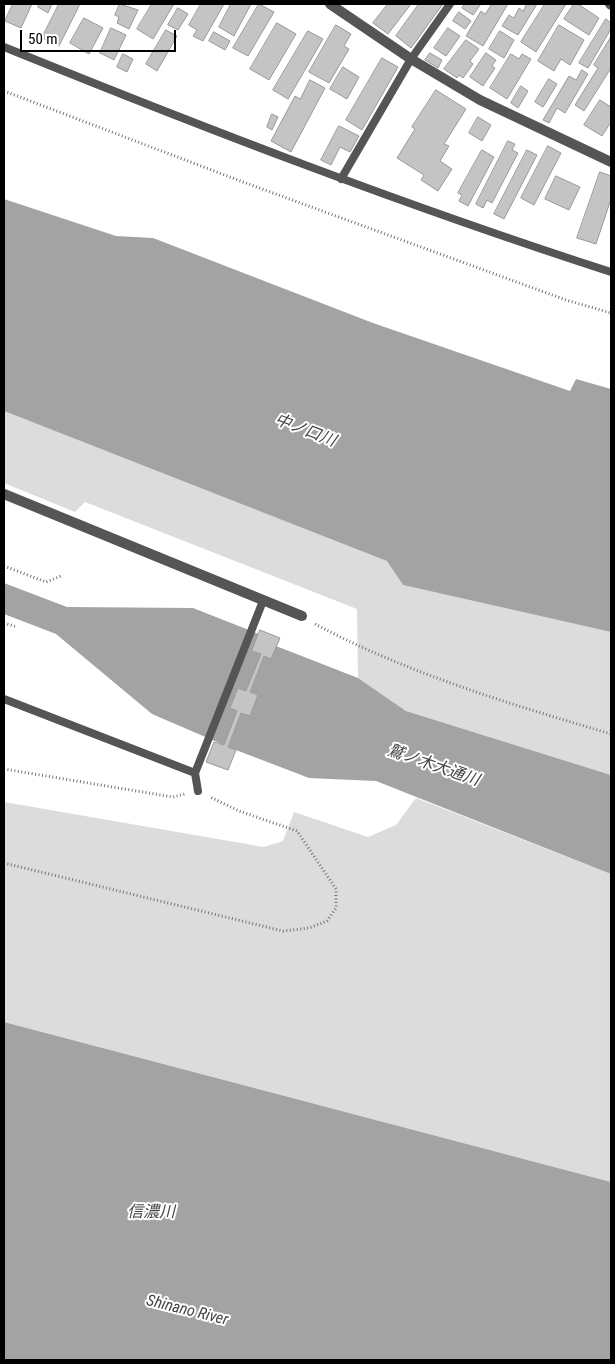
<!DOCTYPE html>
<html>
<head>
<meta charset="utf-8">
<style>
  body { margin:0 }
  #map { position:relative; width:615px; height:1364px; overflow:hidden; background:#fff; font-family:"Roboto Condensed",sans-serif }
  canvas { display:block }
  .frame { position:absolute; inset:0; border:5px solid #000; pointer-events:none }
  .scale { position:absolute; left:20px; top:30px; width:156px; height:22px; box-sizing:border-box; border:2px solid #000; border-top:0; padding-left:6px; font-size:15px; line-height:18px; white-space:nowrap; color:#000; -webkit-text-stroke:4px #fff; paint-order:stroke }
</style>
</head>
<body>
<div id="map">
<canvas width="615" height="1364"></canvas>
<div class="frame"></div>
<div class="scale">50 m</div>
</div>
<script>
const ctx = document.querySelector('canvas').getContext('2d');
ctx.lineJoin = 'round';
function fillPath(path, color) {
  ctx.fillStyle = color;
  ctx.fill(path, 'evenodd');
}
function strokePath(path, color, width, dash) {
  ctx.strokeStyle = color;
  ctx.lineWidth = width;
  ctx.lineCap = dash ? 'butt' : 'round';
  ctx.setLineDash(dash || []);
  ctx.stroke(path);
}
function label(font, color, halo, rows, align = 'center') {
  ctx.font = font + ' "Roboto Condensed","Noto Sans JP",sans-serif';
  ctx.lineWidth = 4;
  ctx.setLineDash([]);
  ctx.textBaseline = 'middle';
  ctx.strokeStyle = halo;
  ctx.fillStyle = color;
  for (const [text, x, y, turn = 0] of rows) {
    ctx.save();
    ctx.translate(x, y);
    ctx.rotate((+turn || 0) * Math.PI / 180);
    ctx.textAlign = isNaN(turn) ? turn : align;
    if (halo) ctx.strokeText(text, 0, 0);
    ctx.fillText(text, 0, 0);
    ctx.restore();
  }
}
const green = new Path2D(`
  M 4,411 L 388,561 L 403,585 L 611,632 L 611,775 L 406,711 L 358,678 L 357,609 L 85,502 L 75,512 L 4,483 Z
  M 416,798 L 611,874 L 611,1182 L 4,1022 L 4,802 L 264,847 L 283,841 L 294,812 L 368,837 L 396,825 Z`);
const water = new Path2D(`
  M 4,199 L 116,236 L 153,238 L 373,323 L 570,391 L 576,379 L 611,389 L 611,632 L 403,585 L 387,561 L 4,411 Z
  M 4,583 L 67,607 L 193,608 L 259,634 L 252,651 L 261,654 L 246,691 L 238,688 L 230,708 L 237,711 L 224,745 L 152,714 L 56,634 L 4,614 Z
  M 276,646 L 358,678 L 406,711 L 611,775 L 611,874 L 376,781 L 309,778 L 228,747 L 241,713 L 250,716 L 258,695 L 250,692 L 264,656 L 271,658 Z
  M 4,1022 L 611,1182 L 611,1360 L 4,1360 Z`);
const building = new Path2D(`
  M 13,4 L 32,4 L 21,28 L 5,21 Z
  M 39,4 L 52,4 L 48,13 L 38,7 Z
  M 59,4 L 80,4 L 59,46 L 42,38 Z
  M 120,4 L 138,10 L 129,29 L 117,23 L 119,17 L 115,15 Z
  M 152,4 L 174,4 L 153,39 L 137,29 Z
  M 201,4 L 224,4 L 203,41 L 193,36 L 197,30 L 189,25 Z
  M 231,4 L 251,4 L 234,36 L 219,27 Z
  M 259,4 L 274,12 L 248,56 L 233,48 Z
  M 388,4 L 411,4 L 388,34 L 373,23 Z
  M 419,4 L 443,4 L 411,48 L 396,36 Z
  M 465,4 L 481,4 L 473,15 L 462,8 Z
  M 492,4 L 508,4 L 483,46 L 466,36 L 481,11 L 485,14 Z
  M 527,4 L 537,4 L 518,35 L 502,26 L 509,15 L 514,18 L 519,8 L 523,11 Z
  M 545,4 L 566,4 L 536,52 L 521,42 Z
  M 574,4 L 578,4 L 599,18 L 589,35 L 564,19 Z
  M 178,8 L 188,14 L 178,30 L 168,25 Z
  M 459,12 L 471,21 L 465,29 L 453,21 Z
  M 84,18 L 103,28 L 89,54 L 70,43 Z
  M 606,19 L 611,23 L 611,29 L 588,68 L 579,63 Z
  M 277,23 L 296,34 L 269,80 L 250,69 Z
  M 336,25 L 351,34 L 344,46 L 349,49 L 329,83 L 309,72 Z
  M 559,25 L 584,40 L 570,65 L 561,59 L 554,71 L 538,61 Z
  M 111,28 L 126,35 L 114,60 L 100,53 Z
  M 448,28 L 460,36 L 446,56 L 434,48 Z
  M 166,30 L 177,36 L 157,71 L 146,64 Z
  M 308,31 L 323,39 L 288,99 L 273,90 Z
  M 500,31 L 514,40 L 504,58 L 489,49 Z
  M 214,32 L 230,41 L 225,50 L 209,41 Z
  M 611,37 L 611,68 L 584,111 L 575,105 L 598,68 L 594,65 Z
  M 466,40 L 479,49 L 470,61 L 473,64 L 463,78 L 459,75 L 457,78 L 444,69 Z
  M 430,53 L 442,60 L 438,68 L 425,60 Z
  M 486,53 L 496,60 L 492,66 L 495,68 L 483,86 L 470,77 Z
  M 123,54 L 133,59 L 127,72 L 117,67 Z
  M 511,54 L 519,59 L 522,54 L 531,59 L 507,99 L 490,88 Z
  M 382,58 L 398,67 L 362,130 L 346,120 Z
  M 343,67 L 359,77 L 347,99 L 330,89 Z
  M 582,70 L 588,74 L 565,113 L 557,108 L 549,123 L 543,120 L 569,76 L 576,80 Z
  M 549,79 L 557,84 L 543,107 L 535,102 Z
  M 310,80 L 325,88 L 291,152 L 271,141 L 295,96 L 300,99 Z
  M 521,86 L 528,91 L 518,108 L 511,103 Z
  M 436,90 L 466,109 L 444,144 L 449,146 L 440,161 L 452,169 L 438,191 L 421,180 L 424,175 L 397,158 L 415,129 L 412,127 Z
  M 600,100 L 611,107 L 611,122 L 602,136 L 584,125 Z
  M 272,114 L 278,117 L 272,130 L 267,127 Z
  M 478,117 L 491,125 L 482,141 L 469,133 Z
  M 339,126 L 359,136 L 350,152 L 340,147 L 331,165 L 321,160 Z
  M 508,141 L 515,144 L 512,150 L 518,153 L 492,203 L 487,200 L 483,208 L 476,204 Z
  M 548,146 L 561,153 L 534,205 L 521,198 Z
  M 482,150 L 494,157 L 468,206 L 459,201 L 462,195 L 458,193 Z
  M 527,150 L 537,155 L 504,219 L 494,214 Z
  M 600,172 L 611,176 L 611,199 L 596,244 L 577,238 Z
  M 556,176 L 580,187 L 569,210 L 545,199 Z
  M 260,630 L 280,638 L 271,659 L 264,656 L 250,692 L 258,695 L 250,716 L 241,713 L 228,747 L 236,750 L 228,770 L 206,762 L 214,742 L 224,745 L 237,711 L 230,708 L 238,688 L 246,691 L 261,654 L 252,651 Z`);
const path = new Path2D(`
  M 4,91 L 243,182 L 566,300 L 611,313
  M 4,566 L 46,582 L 61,576
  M 4,623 L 17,627
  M 315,624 C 409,674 510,704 611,734
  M 4,769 L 173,797 L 185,794
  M 4,863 L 283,931 L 309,928 L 327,921 L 336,908 L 336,889 L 297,831 L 239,811 L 210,797`);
const service = new Path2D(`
  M 4,47 C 204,128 406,206 611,272
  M 341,179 L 411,59 L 450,4
  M 4,699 L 195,773
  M 198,791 L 195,773 L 263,601`);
const minor = new Path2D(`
  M 330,4 L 411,59 L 480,100 L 611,162
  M 610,4 L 611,5
  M 4,494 L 302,616`);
const waterNames = [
  ["中ノ口川",305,431,21],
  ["鷲ノ木大通川",433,766,19],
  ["信濃川",151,1213],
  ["Shinano River",187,1311,14]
];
fillPath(green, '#dcdcdc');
fillPath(water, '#a3a3a3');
fillPath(building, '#c4c4c4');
strokePath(building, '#999', 1);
strokePath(path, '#777', 3, [1, 2.5]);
strokePath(service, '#555', 8);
strokePath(minor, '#555', 10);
label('italic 16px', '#444', '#fff', waterNames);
</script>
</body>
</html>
